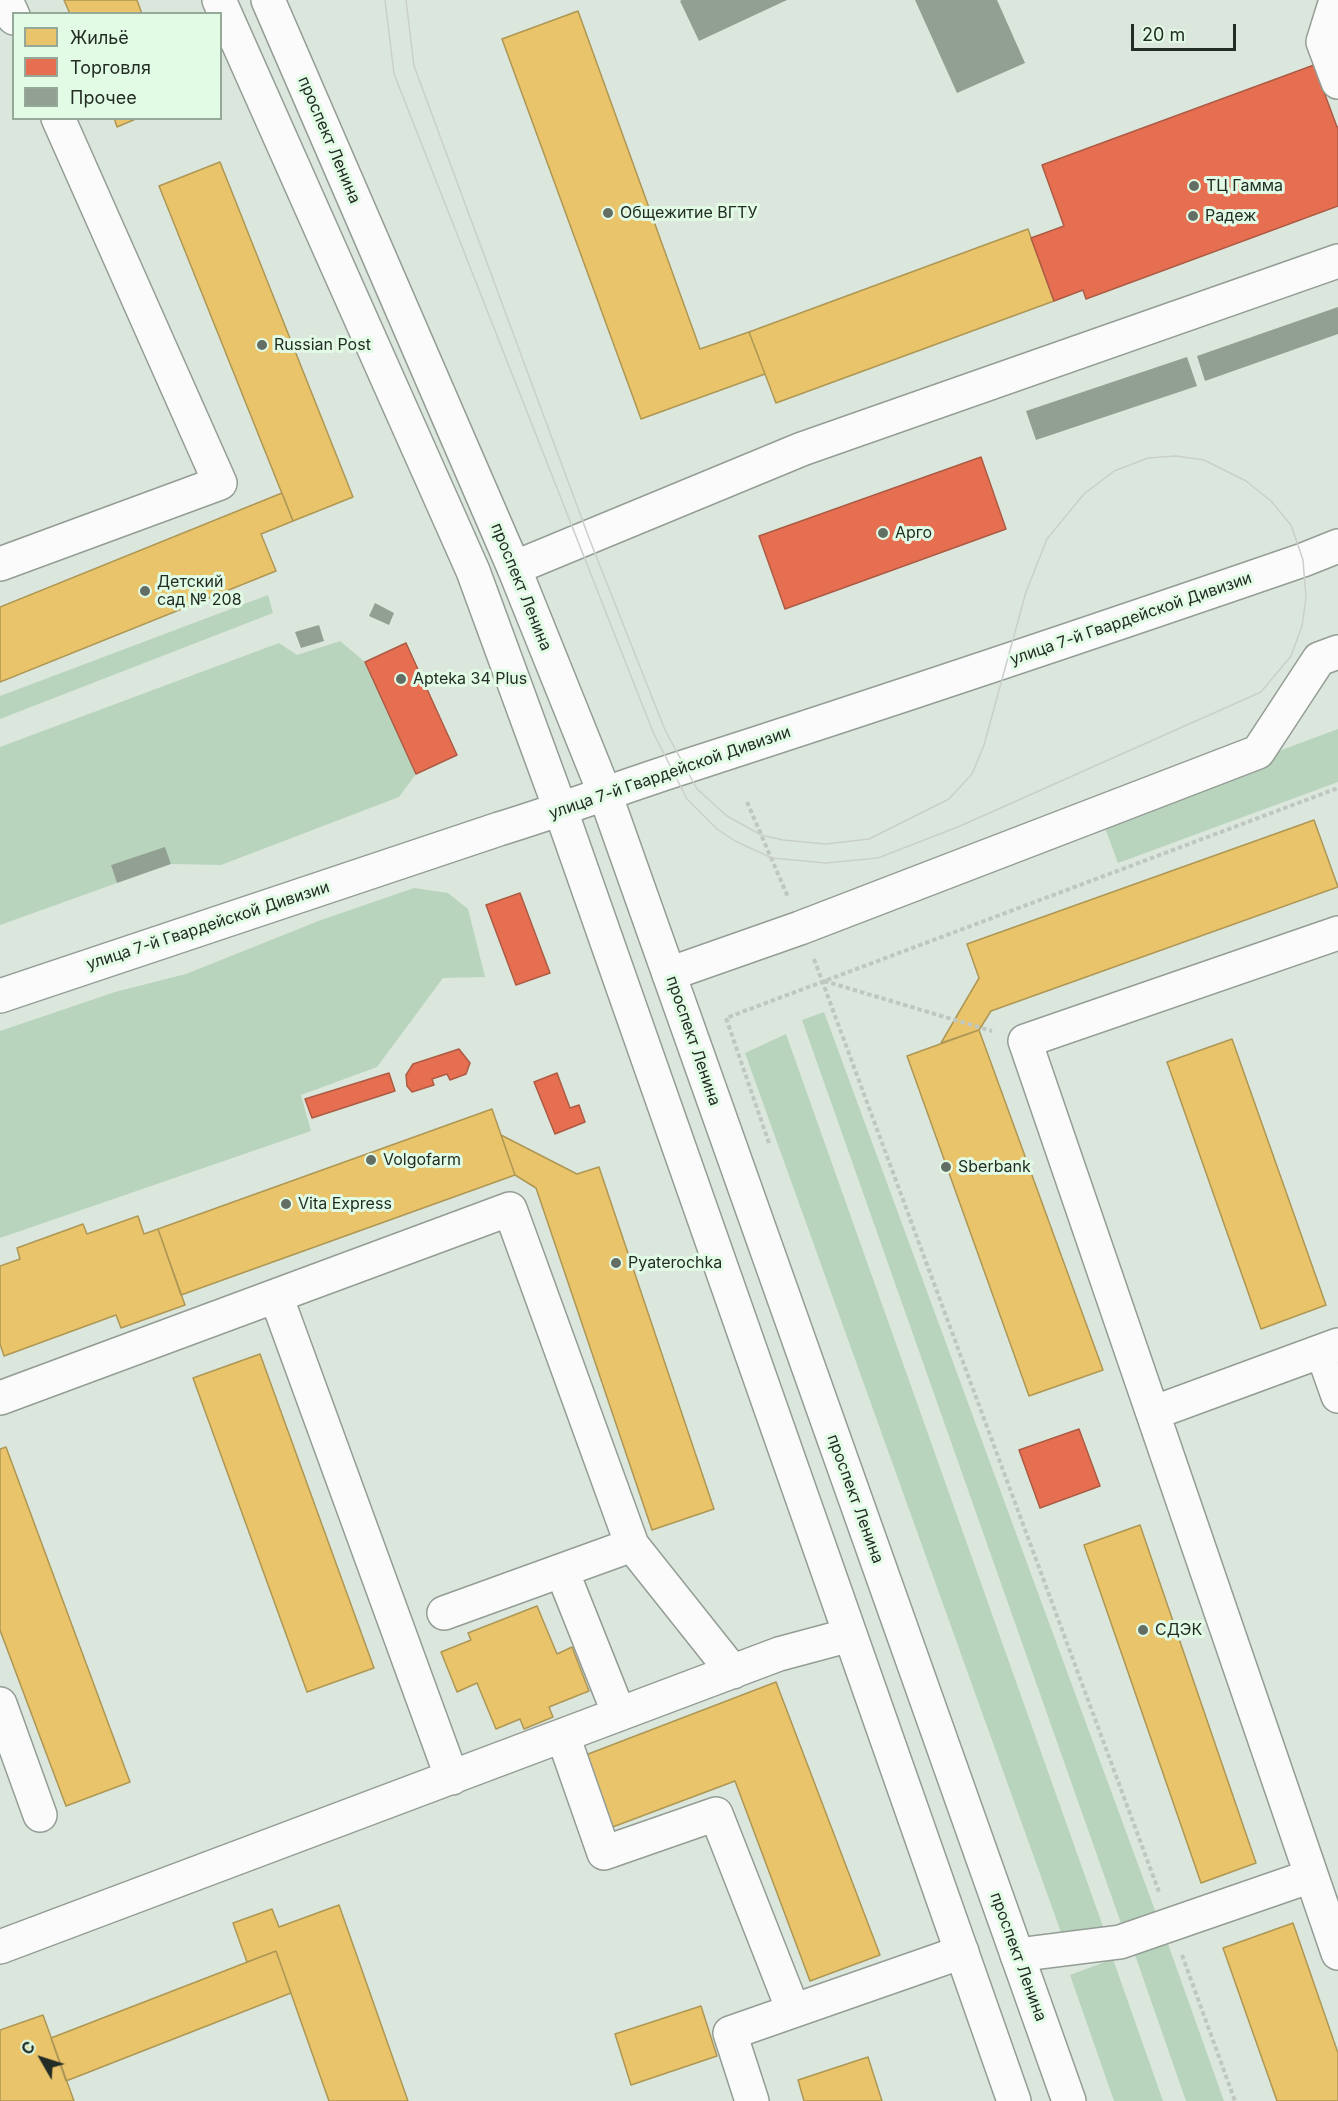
<!DOCTYPE html>
<html>
<head>
<meta charset="utf-8">
<style>
  body { margin:0 }
  #map { position:relative; width:1338px; height:2101px; overflow:hidden; background:#dbe7dc; font-family:Inter,sans-serif }
  canvas { display:block }
  .legend { position:absolute; left:12px; top:12px; width:210px; height:108px; box-sizing:border-box; background:#e2fbe5; border:2px solid #96a998; margin:0; padding:8px 10px; list-style:none; font-size:18px; color:#232d25 }
  .legend li { display:flex; align-items:center; gap:12px; height:30px }
  .legend b { width:30px; border:2px solid #96a998 }
  .north { position:absolute; left:12px; top:2029px; width:60px; height:60px; -webkit-text-stroke:4px #e2fbe5; paint-order:stroke; rotate:309deg; font-size:16px; font-weight:700; line-height:24px; text-align:center; color:#232d25 }
  .north::after { content:''; display:block; margin:auto; width:21px; height:27px; background:#232d25; clip-path:polygon(50% 0,100% 100%,50% 72%,0 100%) }
  .scale { position:absolute; left:1131px; top:24px; width:105px; height:27px; box-sizing:border-box; border:3px solid #232d25; border-top:0; padding-left:8px; font-size:18px; line-height:21px; white-space:nowrap; color:#232d25; -webkit-text-stroke:4px #e2fbe5; paint-order:stroke }
</style>
</head>
<body>
<div id="map">
<canvas width="1338" height="2101"></canvas>
<ul class="legend">
<li><b style="height:16px;background:#e9c46a"></b>Жильё</li>
<li><b style="height:16px;background:#e76f51"></b>Торговля</li>
<li><b style="height:16px;background:#91a093"></b>Прочее</li>
</ul>
<div class="north">С</div>
<div class="scale">20 m</div>
</div>
<script>
const ctx = document.querySelector('canvas').getContext('2d');
ctx.lineJoin = 'round';
function fillPath(path, color) {
  ctx.fillStyle = color;
  ctx.fill(path, 'evenodd');
}
function strokePath(path, color, width, dash) {
  ctx.strokeStyle = color;
  ctx.lineWidth = width;
  ctx.lineCap = dash ? 'butt' : 'round';
  ctx.setLineDash(dash || []);
  ctx.stroke(path);
}
function label(font, color, halo, rows, align = 'center') {
  ctx.font = font + ' Inter,sans-serif';
  ctx.lineWidth = 6;
  ctx.setLineDash([]);
  ctx.textBaseline = 'middle';
  ctx.strokeStyle = halo;
  ctx.fillStyle = color;
  for (const [text, x, y, turn = 0] of rows) {
    ctx.save();
    ctx.translate(x, y);
    ctx.rotate((+turn || 0) * Math.PI / 180);
    ctx.textAlign = isNaN(turn) ? turn : align;
    if (halo) ctx.strokeText(text, 0, 0);
    ctx.fillText(text, 0, 0);
    ctx.restore();
  }
}
const green = new Path2D(`
  M 268,595 L 273,613 L 0,719 L 0,696 Z
  M 340,641 L 365,662 L 416,774 L 399,797 L 221,865 L 171,864 L 165,848 L 111,865 L 117,883 L 0,925 L 0,747 L 279,643 L 297,655 Z
  M 1338,729 L 1338,782 L 1118,863 L 1101,817 Z
  M 414,888 L 448,893 L 468,909 L 485,977 L 443,978 L 377,1067 L 301,1095 L 311,1131 L 0,1238 L 0,1031 L 115,992 L 186,974 L 321,920 Z
  M 824,1012 L 1156,1913 L 1122,1926 L 802,1020 Z
  M 786,1034 L 1106,1935 L 1067,1949 L 745,1053 Z
  M 1168,1944 L 1224,2101 L 1186,2101 L 1135,1955 Z
  M 1113,1959 L 1163,2101 L 1114,2101 L 1070,1975 Z`);
const homes = new Path2D(`
  M 64,0 L 137,0 L 142,14 L 70,14 Z
  M 578,11 L 700,349 L 749,332 L 765,374 L 641,419 L 502,39 Z
  M 114,118 L 138,118 L 117,127 Z
  M 220,162 L 353,497 L 293,521 L 159,186 Z
  M 1028,229 L 1054,301 L 776,403 L 749,332 Z
  M 282,493 L 293,521 L 261,534 L 276,571 L 0,682 L 0,607 Z
  M 1314,820 L 1338,887 L 991,1011 L 979,1030 L 941,1043 L 979,978 L 967,944 Z
  M 979,1030 L 1103,1370 L 1029,1396 L 907,1056 Z
  M 1232,1039 L 1326,1305 L 1261,1329 L 1167,1062 Z
  M 492,1109 L 515,1175 L 181,1295 L 158,1229 Z
  M 501,1135 L 577,1174 L 599,1167 L 714,1509 L 652,1530 L 536,1188 L 515,1175 Z
  M 138,1216 L 144,1234 L 158,1229 L 185,1305 L 121,1328 L 116,1315 L 4,1356 L 0,1344 L 0,1266 L 20,1259 L 17,1248 L 83,1224 L 87,1234 Z
  M 260,1354 L 374,1668 L 307,1692 L 193,1378 Z
  M 6,1447 L 130,1782 L 66,1806 L 0,1630 L 0,1449 Z
  M 1140,1525 L 1256,1863 L 1201,1883 L 1084,1545 Z
  M 537,1606 L 557,1654 L 572,1647 L 589,1691 L 549,1707 L 553,1717 L 524,1729 L 520,1719 L 496,1729 L 477,1683 L 457,1692 L 441,1652 L 471,1640 L 468,1633 Z
  M 776,1682 L 880,1955 L 810,1981 L 735,1781 L 610,1828 L 583,1756 Z
  M 339,1905 L 408,2101 L 329,2101 L 276,1951 L 247,1962 L 233,1923 L 272,1909 L 279,1927 Z
  M 1293,1923 L 1338,2053 L 1338,2101 L 1277,2101 L 1223,1948 Z
  M 276,1951 L 291,1993 L 66,2081 L 51,2038 Z
  M 701,2006 L 717,2056 L 631,2085 L 615,2034 Z
  M 43,2015 L 74,2101 L 0,2101 L 0,2030 Z
  M 868,2057 L 882,2101 L 804,2101 L 798,2080 Z`);
const shops = new Path2D(`
  M 1314,65 L 1337,127 L 1338,127 L 1338,206 L 1086,299 L 1083,290 L 1054,301 L 1031,238 L 1064,226 L 1042,165 Z
  M 981,457 L 1006,529 L 785,609 L 759,536 Z
  M 406,643 L 457,755 L 416,774 L 365,662 Z
  M 520,893 L 550,973 L 516,985 L 486,905 Z
  M 459,1049 L 470,1063 L 466,1074 L 450,1080 L 447,1074 L 432,1079 L 434,1085 L 412,1092 L 407,1086 L 406,1075 L 413,1064 Z
  M 389,1073 L 395,1091 L 312,1118 L 305,1099 Z
  M 557,1073 L 570,1108 L 579,1105 L 585,1122 L 555,1134 L 534,1082 Z
  M 1079,1429 L 1100,1486 L 1040,1508 L 1019,1450 Z`);
const building = new Path2D(`
  M 682,0 L 787,0 L 699,41 L 680,1 Z
  M 915,0 L 997,0 L 1025,63 L 957,93 Z
  M 1338,307 L 1338,334 L 1205,381 L 1197,356 Z
  M 1187,357 L 1197,386 L 1036,440 L 1026,411 Z
  M 375,603 L 394,613 L 389,625 L 369,616 Z
  M 319,625 L 324,641 L 301,648 L 295,632 Z
  M 165,847 L 171,864 L 117,883 L 111,865 Z`);
const path = new Path2D(`
  M 747,802 L 788,897
  M 814,959 L 1159,1892
  M 824,981 L 992,1031
  M 769,1143 L 726,1018 L 1338,788
  M 1182,1955 L 1235,2101`);
const minor = new Path2D(`
  M 6,0 L 14,18
  M 1336,0 L 1323,42 L 1338,82
  M 0,564 L 220,483 L 58,118
  M 514,568 L 802,449 L 1338,261
  M 1338,933 L 1025,1041 L 1338,1953
  M 669,974 L 800,928 L 1258,752 L 1319,659 L 1338,652
  M 276,1296 L 452,1778
  M 1322,1351 L 1338,1396
  M 0,1398 L 510,1209 L 632,1545 L 733,1672
  M 1153,1413 L 1338,1345
  M 562,1571 L 619,1714
  M 444,1613 L 632,1545
  M 0,1704 L 40,1815
  M 563,1736 L 604,1853 L 716,1814 L 793,2010
  M 0,1947 L 779,1654 L 850,1635
  M 1017,1955 L 1120,1942 L 1311,1876
  M 752,2101 L 730,2033 L 962,1952`);
const major = new Path2D(`
  M 219,0 L 473,571 L 561,811 L 1014,2101
  M 268,0 L 514,568 L 605,794 L 1069,2101
  M 0,996 L 499,829 C 561,810 622,787 684,767 C 891,700 1097,631 1303,560 L 1338,546`);
const tram = new Path2D(`
  M 385,0 L 394,74 L 653,732 L 687,799 L 717,829 L 735,841 L 772,858 L 826,863 L 878,858 L 960,826 L 1261,692 L 1291,656 L 1302,626 L 1306,598 L 1303,560 L 1291,525 L 1271,501 L 1246,481 L 1204,460 L 1176,456 L 1148,458 L 1114,471 L 1084,494 L 1047,539 L 1026,592 L 984,745 L 972,774 L 949,799 L 869,839 L 826,844 L 783,840 L 761,835 L 727,816 L 697,789 L 665,730 L 589,538 L 414,66 L 406,0`);
const markers = [
  [1194,186,6,"#636e65"],
  [608,213,6,"#636e65"],
  [1193,216,6,"#636e65"],
  [262,345,6,"#636e65"],
  [883,533,6,"#636e65"],
  [145,591,6,"#636e65"],
  [401,679,6,"#636e65"],
  [371,1160,6,"#636e65"],
  [946,1167,6,"#636e65"],
  [286,1204,6,"#636e65"],
  [616,1263,6,"#636e65"],
  [1143,1630,6,"#636e65"]
];
const streetNames = [
  ["проспект Ленина",329,140,67],
  ["проспект Ленина",521,587,68],
  ["улица 7-й Гвардейской Дивизии",1131,619,-19],
  ["улица 7-й Гвардейской Дивизии",670,773,-19],
  ["улица 7-й Гвардейской Дивизии",208,926,-18],
  ["проспект Ленина",693,1041,71],
  ["проспект Ленина",855,1499,70],
  ["проспект Ленина",1018,1957,70]
];
const poiNames = [
  ["ТЦ Гамма",1206,186],
  ["Общежитие ВГТУ",620,213],
  ["Радеж",1205,216],
  ["Russian Post",274,345],
  ["Арго",895,533],
  ["Детский",157,582],
  ["сад № 208",157,600],
  ["Apteka 34 Plus",413,679],
  ["Volgofarm",383,1160],
  ["Sberbank",958,1167],
  ["Vita Express",298,1204],
  ["Pyaterochka",628,1263],
  ["СДЭК",1155,1630]
];
fillPath(green, '#b9d4bd');
fillPath(homes, '#e9c46a');
strokePath(homes, '#ae9755', 1.5);
fillPath(shops, '#e76f51');
strokePath(shops, '#ac5b44', 1.5);
fillPath(building, '#91a093');
strokePath(minor, '#949d95', 36);
strokePath(major, '#949d95', 36);
strokePath(path, '#c0c6c1', 4, [4.5, 3]);
strokePath(minor, '#fafbfa', 33);
strokePath(major, '#fafbfa', 33);
strokePath(tram, '#cbcfcc', 1.5);
for (const [x, y, r, color] of markers) {
  const dot = new Path2D();
  dot.arc(x, y, r, 0, 2 * Math.PI);
  ctx.fillStyle = color;
  ctx.fill(dot);
  strokePath(dot, '#e2fbe5', 2);
}
label('16px', '#232d25', '#e2fbe5', streetNames);
label('16px', '#232d25', '#e2fbe5', poiNames, 'left');
</script>
</body>
</html>
